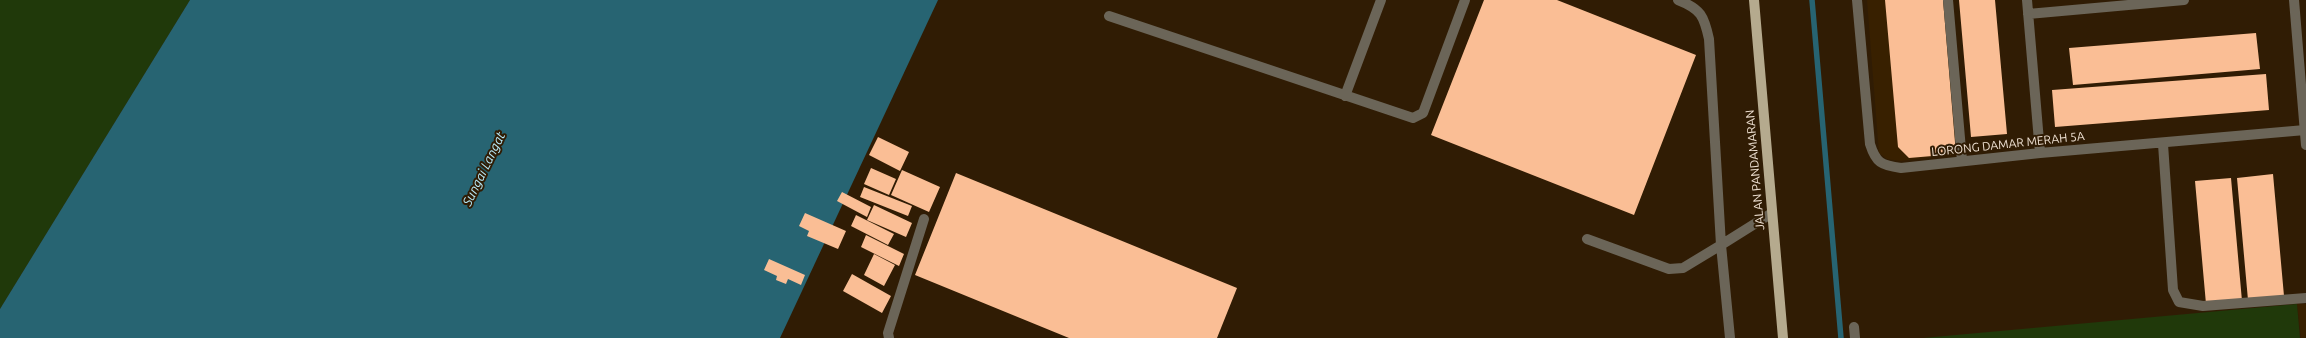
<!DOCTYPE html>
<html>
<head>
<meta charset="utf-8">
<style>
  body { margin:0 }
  canvas { display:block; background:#301c04 }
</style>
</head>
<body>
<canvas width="2306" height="338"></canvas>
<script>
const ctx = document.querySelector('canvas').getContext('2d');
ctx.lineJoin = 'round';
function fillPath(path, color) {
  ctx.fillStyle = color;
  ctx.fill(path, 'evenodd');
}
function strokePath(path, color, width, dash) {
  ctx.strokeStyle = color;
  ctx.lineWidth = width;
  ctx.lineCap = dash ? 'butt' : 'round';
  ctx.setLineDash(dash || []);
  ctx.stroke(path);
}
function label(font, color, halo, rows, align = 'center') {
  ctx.font = font + ' Ubuntu,sans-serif';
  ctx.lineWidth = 4;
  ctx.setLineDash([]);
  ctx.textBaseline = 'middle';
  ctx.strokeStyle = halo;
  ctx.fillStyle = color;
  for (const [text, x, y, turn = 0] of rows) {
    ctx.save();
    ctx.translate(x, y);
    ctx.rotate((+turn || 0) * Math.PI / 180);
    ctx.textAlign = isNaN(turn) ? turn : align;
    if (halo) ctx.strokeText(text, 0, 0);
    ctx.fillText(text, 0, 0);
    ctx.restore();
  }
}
const built = new Path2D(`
  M 1867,0 L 1943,0 L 1957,155 L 1900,161 L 1887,159 L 1879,153 Z
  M 2297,304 L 2306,304 L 2306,338 L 2301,338 Z`);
const green = new Path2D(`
  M 0,0 L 190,0 L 0,309 Z
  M 2297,304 L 2300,338 L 1923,338 Z`);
const water = new Path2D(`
  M 190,0 L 938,0 L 780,338 L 0,338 L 0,309 Z`);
const stream = new Path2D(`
  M 1812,0 L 1841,338`);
const building = new Path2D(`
  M 1484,0 L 1557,0 L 1696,55 L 1634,215 L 1431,135 Z
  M 1885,0 L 1943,0 L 1956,154 L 1909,158 L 1898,147 Z
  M 1959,0 L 1995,0 L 2007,134 L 1971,137 Z
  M 2256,33 L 2260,69 L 2073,85 L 2069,48 Z
  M 2266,74 L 2269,110 L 2055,127 L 2052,90 Z
  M 878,137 L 909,152 L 900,171 L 869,155 Z
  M 871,168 L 896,179 L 889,195 L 864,184 Z
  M 902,170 L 940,187 L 929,212 L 891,195 Z
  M 956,173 L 1237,288 L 1217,338 L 1069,338 L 915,275 Z
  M 2273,174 L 2284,296 L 2248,300 L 2237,178 Z
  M 2231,178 L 2242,301 L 2206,304 L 2195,181 Z
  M 864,187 L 912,206 L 908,216 L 860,197 Z
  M 842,192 L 871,207 L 867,217 L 837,201 Z
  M 874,205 L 912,223 L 906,237 L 867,220 Z
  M 805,213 L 846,231 L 838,249 L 807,236 L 809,231 L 799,226 Z
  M 856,215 L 894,234 L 888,245 L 851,226 Z
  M 866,235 L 904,254 L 899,266 L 861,247 Z
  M 874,254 L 895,265 L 884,286 L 864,275 Z
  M 769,259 L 805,275 L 801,285 L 788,279 L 786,284 L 776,280 L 777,276 L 764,270 Z
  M 852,274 L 891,296 L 882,313 L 843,291 Z`);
const minor = new Path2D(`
  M 1678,0 C 1701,9 1704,16 1709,39 L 1721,245 L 1772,213
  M 1857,0 L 1870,144 C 1876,163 1881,165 1901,168 L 2040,153 L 2305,130
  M 1948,0 L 1962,161
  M 2027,0 L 2040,153
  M 2294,0 L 2306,145
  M 2028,14 L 2184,0
  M 1109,16 L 1413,118 L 1423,113 L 1465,0
  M 1345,96 L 1381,0
  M 2163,144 L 2173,290 L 2179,302 L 2203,306 L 2306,298
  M 1587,239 L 1669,269 L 1683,268 L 1721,245 L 1730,338
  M 1854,327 L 1855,338
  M 889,338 L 888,333 L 924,219`);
const major = new Path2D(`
  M 1754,0 L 1783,338`);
const streetNames = [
  ["LORONG DAMAR MERAH 5A",2008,144,-6],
  ["JALAN PANDAMARAN",1755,170,-95]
];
const waterNames = [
  ["Sungai Langat",484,169,-64]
];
fillPath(built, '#382000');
fillPath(green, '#20390a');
fillPath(water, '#276472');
strokePath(stream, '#276472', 5.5);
fillPath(building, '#fabe95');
strokePath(minor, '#6b6558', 10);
strokePath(major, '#b5aa8e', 10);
label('12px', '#eddfd1', '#301c04', streetNames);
label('italic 13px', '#b8ebfa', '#301c04', waterNames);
</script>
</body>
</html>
